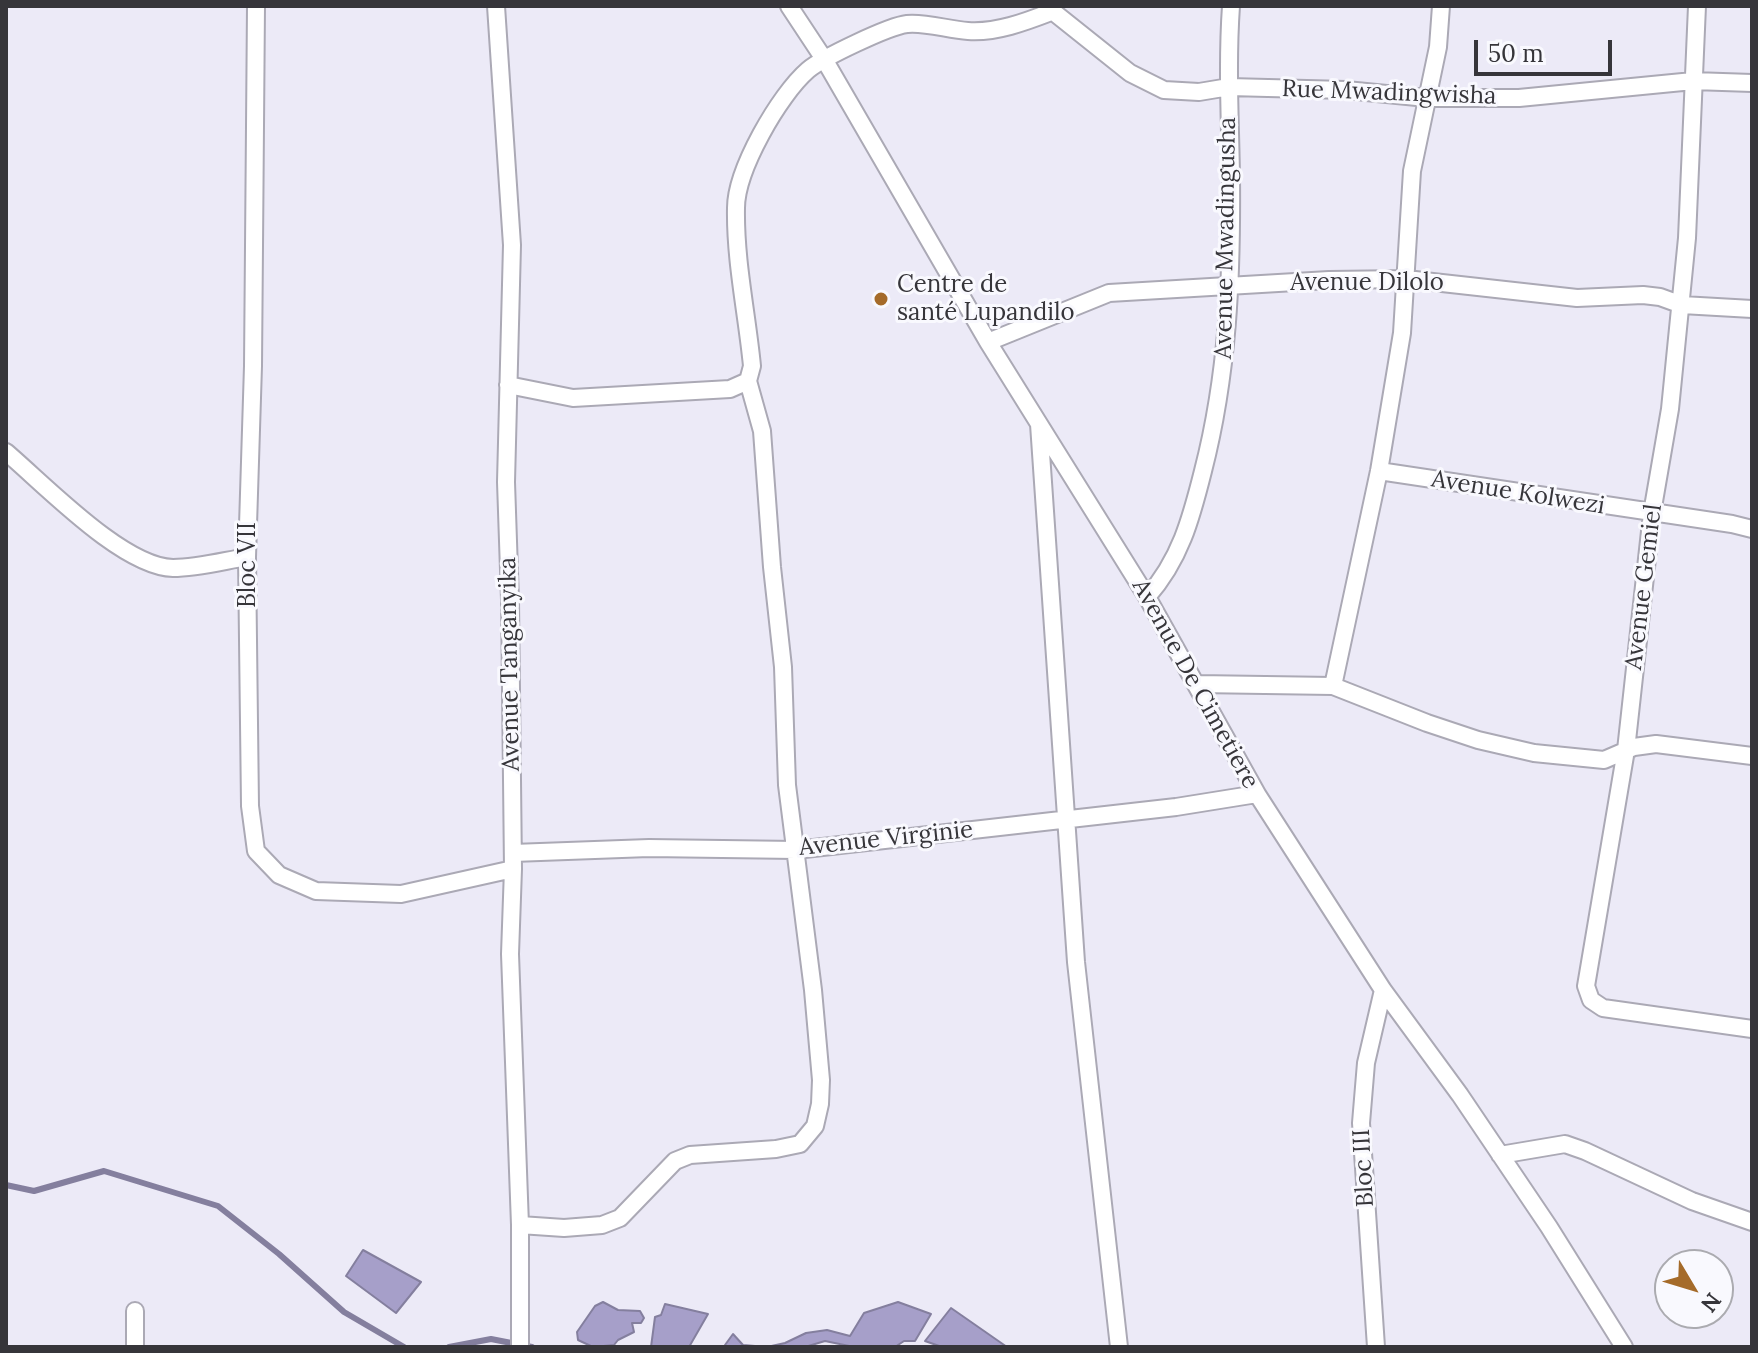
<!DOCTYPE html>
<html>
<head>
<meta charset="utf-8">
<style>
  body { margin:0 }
  #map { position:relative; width:1758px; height:1353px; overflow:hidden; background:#eceaf7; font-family:Lora,serif }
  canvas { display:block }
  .frame { position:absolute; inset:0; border:8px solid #36353a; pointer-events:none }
  .north { position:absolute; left:1654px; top:1249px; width:80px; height:80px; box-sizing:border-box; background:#f9f9fe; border:2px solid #ababb0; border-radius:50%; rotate:128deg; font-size:22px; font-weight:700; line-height:32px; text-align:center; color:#36353a }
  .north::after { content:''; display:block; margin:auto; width:28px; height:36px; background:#a56b2a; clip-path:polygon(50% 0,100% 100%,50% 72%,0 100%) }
  .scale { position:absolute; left:1474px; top:40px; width:138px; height:36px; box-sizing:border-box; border:4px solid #36353a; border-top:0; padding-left:10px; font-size:24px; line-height:28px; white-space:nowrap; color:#36353a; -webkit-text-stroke:6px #f9f9fe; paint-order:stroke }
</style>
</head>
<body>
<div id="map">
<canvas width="1758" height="1353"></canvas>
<div class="frame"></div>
<div class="north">N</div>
<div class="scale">50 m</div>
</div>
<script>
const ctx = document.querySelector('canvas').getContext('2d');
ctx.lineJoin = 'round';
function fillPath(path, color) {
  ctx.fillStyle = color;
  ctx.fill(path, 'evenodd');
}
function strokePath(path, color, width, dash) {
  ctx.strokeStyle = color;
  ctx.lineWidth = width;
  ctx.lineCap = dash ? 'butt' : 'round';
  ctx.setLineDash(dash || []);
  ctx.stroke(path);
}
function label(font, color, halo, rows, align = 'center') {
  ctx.font = font + ' Lora,serif';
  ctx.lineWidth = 6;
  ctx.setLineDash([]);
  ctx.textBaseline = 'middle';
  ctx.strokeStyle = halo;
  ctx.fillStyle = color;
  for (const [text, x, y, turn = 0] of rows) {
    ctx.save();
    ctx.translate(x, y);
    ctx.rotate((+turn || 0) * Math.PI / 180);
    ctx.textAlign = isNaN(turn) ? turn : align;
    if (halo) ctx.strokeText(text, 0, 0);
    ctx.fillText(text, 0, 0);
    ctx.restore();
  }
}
const water = new Path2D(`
  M 363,1250 L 421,1282 L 396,1313 L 346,1276 Z
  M 603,1302 L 618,1310 L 640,1311 L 644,1318 L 641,1323 L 632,1323 L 634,1332 L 618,1340 L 614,1345 L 593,1347 L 578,1340 L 577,1332 L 595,1306 Z
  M 898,1302 L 931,1314 L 915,1341 L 904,1341 L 895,1347 L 854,1347 L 825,1341 L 805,1347 L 726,1347 L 725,1345 L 733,1334 L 743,1345 L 767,1347 L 785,1343 L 806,1333 L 827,1330 L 850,1336 L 864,1313 Z
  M 665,1304 L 708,1314 L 689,1347 L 651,1347 L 655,1317 L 661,1315 Z
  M 951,1308 L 1007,1347 L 942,1347 L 925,1341 Z`);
const stream = new Path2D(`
  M 6,1185 L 34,1191 L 104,1171 L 218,1206 L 279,1254 L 344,1312 L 404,1347
  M 449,1347 L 491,1339 L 532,1347`);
const minor = new Path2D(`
  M 256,6 L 253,366 L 247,557 L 250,806 L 256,851 L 279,875 L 316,891 L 401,894 L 513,869
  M 496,6 L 512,245 L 506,482 L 510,600 L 513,869 L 510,954 L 520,1225 L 520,1347
  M 789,6 L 824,59 L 988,342 L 1147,597 L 1257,794 L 1383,990 L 1460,1095 L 1549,1227 L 1624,1347
  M 1046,6 L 1130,73 L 1164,90 L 1199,92 L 1229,87 L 1346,90 L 1427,98 L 1519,98 L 1693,81 L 1752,83
  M 1697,6 L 1687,238 L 1670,409 L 1652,513 L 1626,750 L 1586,986 L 1591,1000 L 1603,1008 L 1752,1029
  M 988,342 L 1109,293 L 1329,280 L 1406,279 L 1577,298 L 1643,295 L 1660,297 L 1682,305 L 1752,309
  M 508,385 L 573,398 L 730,389 L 748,381 L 752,366 C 747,314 735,261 736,208 C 736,170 779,95 808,70 C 822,58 889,26 907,24 C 926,22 949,30 968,31 C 996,33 1025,22 1051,12
  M 1039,424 L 1076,962 L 1119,1347
  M 6,452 C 45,485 123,567 173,568 C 197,568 223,561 247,557
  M 1379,471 L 1732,524 L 1752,529
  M 1147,597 C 1180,560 1191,519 1203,471 C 1228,374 1232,277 1231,176 C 1230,119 1227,63 1231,6
  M 1197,684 L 1333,686 L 1427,723 L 1478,740 L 1534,753 L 1604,760 L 1634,747 L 1656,744 L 1752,756
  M 1333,686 L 1379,471 L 1402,333 L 1412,171 L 1438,47 L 1441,6
  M 513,853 L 649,848 L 796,850 L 1176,807 L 1257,794
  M 1500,1155 L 1565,1144 L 1585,1151 L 1692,1201 L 1752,1222
  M 520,1225 L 564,1228 L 602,1225 L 620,1218 L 675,1161 L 690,1155 L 776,1149 L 800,1144 L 815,1126 L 820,1104 L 821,1080 L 813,990 L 787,785 L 783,667 L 772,567 L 762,431 L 748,381
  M 135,1347 L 135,1311
  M 1376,1347 L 1361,1123 L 1366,1063 L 1383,990`);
const markers = [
  [881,299,8,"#a56b2a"]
];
const streetNames = [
  ["Rue Mwadingwisha",1389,93,2],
  ["Avenue Mwadingusha",1226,238,-89],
  ["Avenue Dilolo",1367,283],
  ["Avenue Kolwezi",1518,493,9],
  ["Bloc VII",248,565,-90],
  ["Avenue Gemiel",1644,587,-83],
  ["Avenue Tanganyika",510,664,-91],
  ["Avenue De Cimetiere",1195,684,61],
  ["Avenue Virginie",886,839,-6],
  ["Bloc III",1364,1168,-93]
];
const poiNames = [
  ["Centre de",897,285],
  ["santé Lupandilo",897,313]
];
fillPath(water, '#a69fc9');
strokePath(water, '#847f9e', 2);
strokePath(stream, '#847f9e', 6);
strokePath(minor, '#aba9b5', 20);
strokePath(minor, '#fff', 16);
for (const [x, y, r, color] of markers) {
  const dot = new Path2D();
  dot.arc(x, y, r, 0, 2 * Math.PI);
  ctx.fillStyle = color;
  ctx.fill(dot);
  strokePath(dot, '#f9f9fe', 3);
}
label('24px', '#36353a', '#f9f9fe', streetNames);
label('24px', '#36353a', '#f9f9fe', poiNames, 'left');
</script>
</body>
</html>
